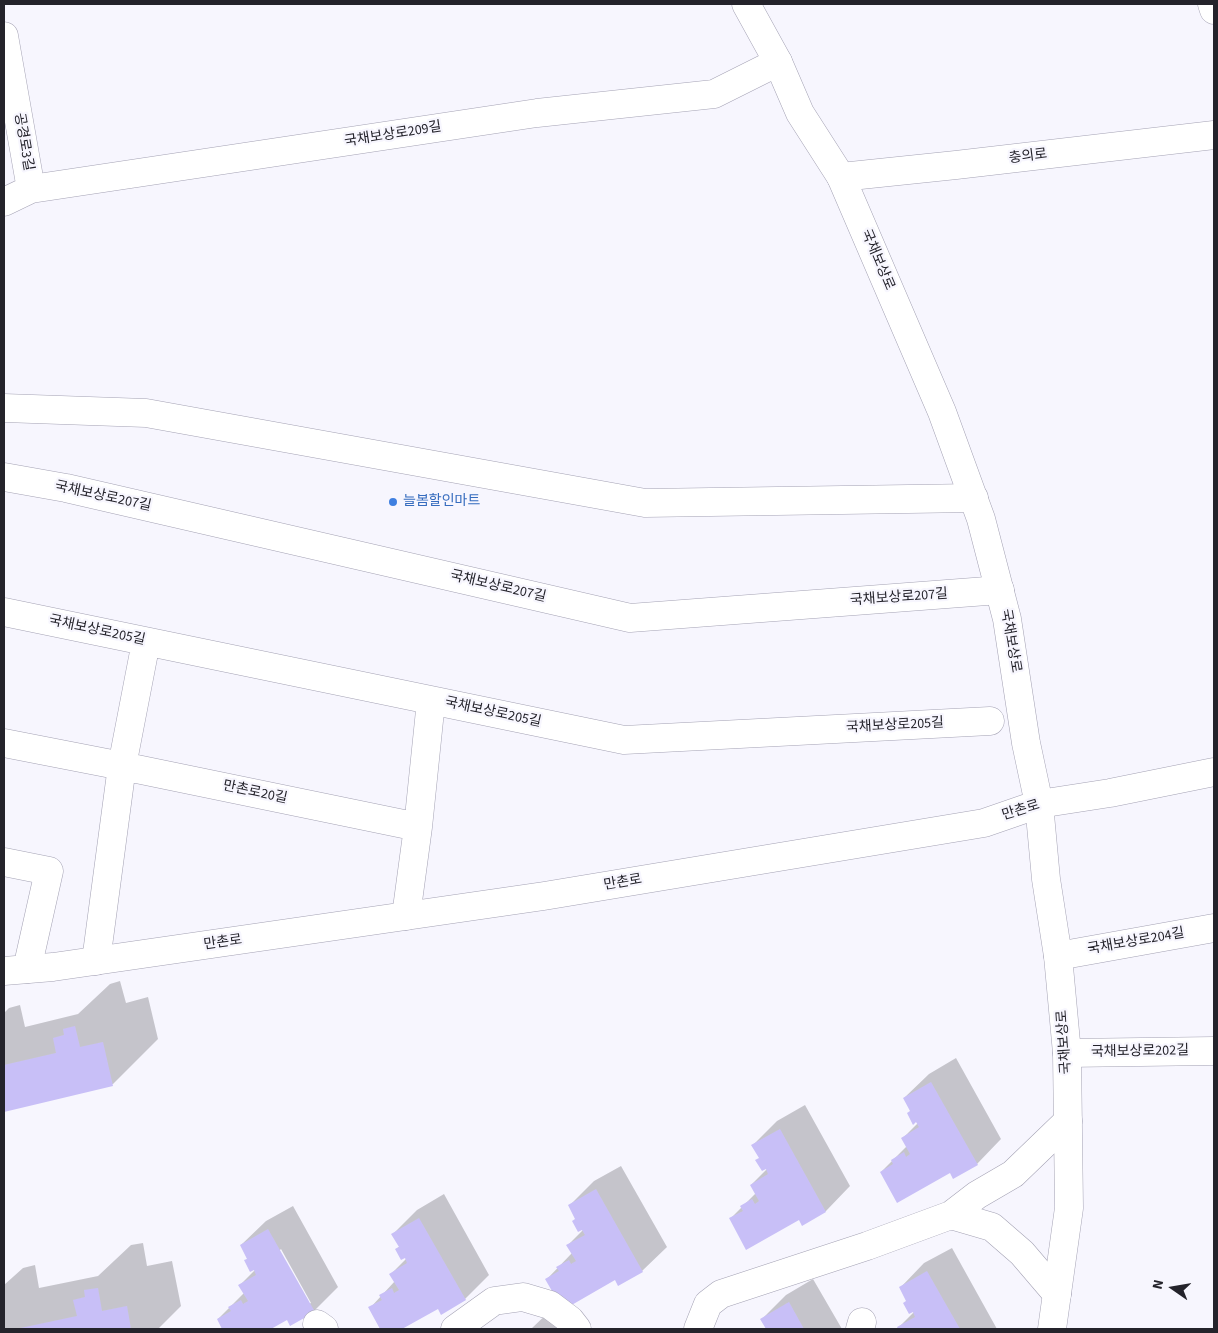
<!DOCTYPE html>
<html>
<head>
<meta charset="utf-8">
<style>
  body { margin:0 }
  #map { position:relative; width:1218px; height:1333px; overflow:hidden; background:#f7f6fe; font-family:"Source Sans 3",sans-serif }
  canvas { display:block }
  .frame { position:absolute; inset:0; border:5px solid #24232b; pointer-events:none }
  .north { position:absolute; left:1148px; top:1263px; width:50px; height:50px; -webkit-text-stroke:4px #f7f6fe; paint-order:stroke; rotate:283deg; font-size:14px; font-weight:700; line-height:20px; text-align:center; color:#24232b }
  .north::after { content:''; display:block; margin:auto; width:18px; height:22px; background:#24232b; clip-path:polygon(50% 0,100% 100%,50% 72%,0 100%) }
</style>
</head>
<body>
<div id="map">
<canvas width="1218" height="1333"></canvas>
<div class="frame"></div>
<div class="north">N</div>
</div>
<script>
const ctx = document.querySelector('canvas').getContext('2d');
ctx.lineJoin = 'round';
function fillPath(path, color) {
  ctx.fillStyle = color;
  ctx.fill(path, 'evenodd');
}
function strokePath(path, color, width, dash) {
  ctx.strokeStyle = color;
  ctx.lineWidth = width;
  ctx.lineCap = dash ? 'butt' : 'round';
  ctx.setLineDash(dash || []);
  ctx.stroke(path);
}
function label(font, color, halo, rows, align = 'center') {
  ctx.font = font + ' "Source Sans 3","Noto Sans KR",sans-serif';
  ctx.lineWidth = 4.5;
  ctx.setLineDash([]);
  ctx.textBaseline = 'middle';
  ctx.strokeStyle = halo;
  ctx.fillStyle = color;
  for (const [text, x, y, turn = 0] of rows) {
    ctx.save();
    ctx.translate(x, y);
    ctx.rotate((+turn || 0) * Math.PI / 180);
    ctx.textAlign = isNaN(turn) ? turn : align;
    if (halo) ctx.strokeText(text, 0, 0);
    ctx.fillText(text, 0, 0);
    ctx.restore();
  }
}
const shadow = new Path2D(`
  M 120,981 L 126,1003 L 148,997 L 158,1039 L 113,1084 L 4,1110 L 4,1013 L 9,1008 L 20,1005 L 25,1027 L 78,1014 L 110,984 Z
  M 956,1058 L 1001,1139 L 977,1164 L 950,1171 L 881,1172 L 907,1146 L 903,1138 L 922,1119 L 911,1111 L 904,1098 L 929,1074 Z
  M 805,1105 L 850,1186 L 826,1211 L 802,1224 L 799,1218 L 730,1219 L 756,1193 L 751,1185 L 770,1166 L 760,1157 L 753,1145 L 777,1121 Z
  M 621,1166 L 667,1247 L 642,1271 L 616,1278 L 547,1279 L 572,1253 L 568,1245 L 586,1227 L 576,1218 L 570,1205 L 594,1181 Z
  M 444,1194 L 489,1275 L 465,1299 L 439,1307 L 400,1329 L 382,1329 L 370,1308 L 395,1281 L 391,1274 L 410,1255 L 396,1249 L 400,1246 L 393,1234 L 417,1210 Z
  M 293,1206 L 338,1287 L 314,1311 L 288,1318 L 268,1329 L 224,1329 L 218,1319 L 244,1293 L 240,1285 L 258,1267 L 245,1261 L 248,1258 L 241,1245 L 266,1221 ZM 281,1249 L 311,1303 L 309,1304 L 279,1251 Z
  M 143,1243 L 147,1266 L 172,1261 L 181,1306 L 158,1329 L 4,1329 L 4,1285 L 23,1268 L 35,1265 L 39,1288 L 98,1276 L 131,1245 Z
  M 952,1248 L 997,1329 L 900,1329 L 899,1327 L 917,1309 L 907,1300 L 900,1288 L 924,1263 Z
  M 813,1279 L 842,1329 L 768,1329 L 762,1319 L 786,1295 Z
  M 554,1307 L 576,1329 L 531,1329 Z`);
const building = new Path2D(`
  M 75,1026 L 80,1047 L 103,1042 L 113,1086 L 4,1112 L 4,1065 L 56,1053 L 53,1038 L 64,1035 L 63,1029 Z
  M 931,1082 L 978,1165 L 953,1179 L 950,1173 L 897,1203 L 880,1172 L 893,1164 L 891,1160 L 904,1152 L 906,1157 L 910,1154 L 901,1138 L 919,1127 L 916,1122 L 913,1125 L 907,1113 L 910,1111 L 903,1098 Z
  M 780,1129 L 826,1212 L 802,1226 L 799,1220 L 746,1250 L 729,1218 L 743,1211 L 740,1206 L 752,1199 L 755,1204 L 759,1201 L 750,1185 L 768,1174 L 766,1169 L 762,1171 L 755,1160 L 759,1158 L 751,1145 Z
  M 596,1189 L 643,1272 L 618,1286 L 615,1280 L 563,1310 L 545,1279 L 559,1271 L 556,1267 L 569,1260 L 571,1264 L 576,1261 L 566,1245 L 585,1235 L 582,1230 L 578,1232 L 572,1221 L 575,1219 L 568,1205 Z
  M 419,1218 L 466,1300 L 441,1315 L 438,1309 L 402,1329 L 380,1329 L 368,1307 L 382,1300 L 379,1295 L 392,1288 L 394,1293 L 399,1290 L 389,1274 L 407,1263 L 405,1258 L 401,1260 L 395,1249 L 399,1247 L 391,1234 Z
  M 268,1229 L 315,1312 L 290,1326 L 287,1320 L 271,1329 L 222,1329 L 217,1319 L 231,1311 L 228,1307 L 241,1300 L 243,1304 L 248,1301 L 238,1285 L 256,1275 L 254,1270 L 250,1272 L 244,1260 L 247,1259 L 240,1245 Z
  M 927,1271 L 960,1329 L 898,1329 L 897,1327 L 915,1317 L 913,1312 L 909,1314 L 903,1303 L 906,1301 L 899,1287 Z
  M 98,1288 L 102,1311 L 127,1306 L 131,1329 L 16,1329 L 77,1316 L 73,1300 L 85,1297 L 84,1290 Z
  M 789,1302 L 804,1329 L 766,1329 L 760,1319 Z`);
const minor = new Path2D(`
  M 1212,4 L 1214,10
  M 4,36 L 31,189
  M 841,177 L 956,165 L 1214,135
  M 4,202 L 31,189 L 537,113 L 714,94 L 778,62
  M 4,408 L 146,413 L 645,503 L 974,498
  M 4,477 L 66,488 L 630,618 L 1000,590
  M 4,612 L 624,740 L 990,721
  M 4,743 L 122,766 L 418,827
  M 4,862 L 49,871 L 27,969
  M 406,916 L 418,827 L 431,701
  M 1058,956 L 1214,928
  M 96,961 L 122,766 L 146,642
  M 1067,1053 L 1214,1051
  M 951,1215 L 992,1227 L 1022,1253 L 1057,1294
  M 317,1324 L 324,1329
  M 455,1329 L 494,1301 L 523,1297 L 550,1305 L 570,1320 L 577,1329
  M 698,1329 L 708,1304 L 721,1294 L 867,1246 L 951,1215 L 977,1195 L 1013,1174 L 1068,1121
  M 860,1329 L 862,1322`);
const major = new Path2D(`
  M 746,4 L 778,62 L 800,113 L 841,177 L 942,412 L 981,519 L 1007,619 L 1026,743 L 1039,804 L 1046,879 L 1058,956 L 1067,1053 L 1069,1208 L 1052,1329
  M 4,971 L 53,967 L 544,896 L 984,823 L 1039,804 L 1110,793 L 1214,772`);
const markers = [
  [393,502,5,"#3f7fe0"]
];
const streetNames = [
  ["국채보상로209길",393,135,-9],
  ["공경로3길",23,142,80],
  ["충의로",1028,157,-7],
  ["국채보상로",877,260,67],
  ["국채보상로207길",103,497,12],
  ["국채보상로207길",498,587,13],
  ["국채보상로207길",899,598,-4],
  ["국채보상로205길",97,631,12],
  ["국채보상로",1010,641,80],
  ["국채보상로205길",493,713,12],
  ["국채보상로205길",895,726,-3],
  ["만촌로20길",255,793,12],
  ["만촌로",1021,811,-17],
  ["만촌로",623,883,-10],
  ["국채보상로204길",1136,942,-10],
  ["만촌로",223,943,-8],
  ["국채보상로",1065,1042,-94],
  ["국채보상로202길",1140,1052,-1]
];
const shopNames = [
  ["늘봄할인마트",403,502]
];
fillPath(shadow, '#0003');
fillPath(building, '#c8bff7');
strokePath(minor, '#a4a2b4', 29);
strokePath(major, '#a4a2b4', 29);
strokePath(minor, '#fff', 28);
strokePath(major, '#fff', 28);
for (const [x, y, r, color] of markers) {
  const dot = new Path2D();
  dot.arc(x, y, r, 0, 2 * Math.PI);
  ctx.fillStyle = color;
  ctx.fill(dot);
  strokePath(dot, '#f7f6fe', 2);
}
label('14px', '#24232b', '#f7f6fe', streetNames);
label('14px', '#366cbe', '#f7f6fe', shopNames, 'left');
</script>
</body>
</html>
